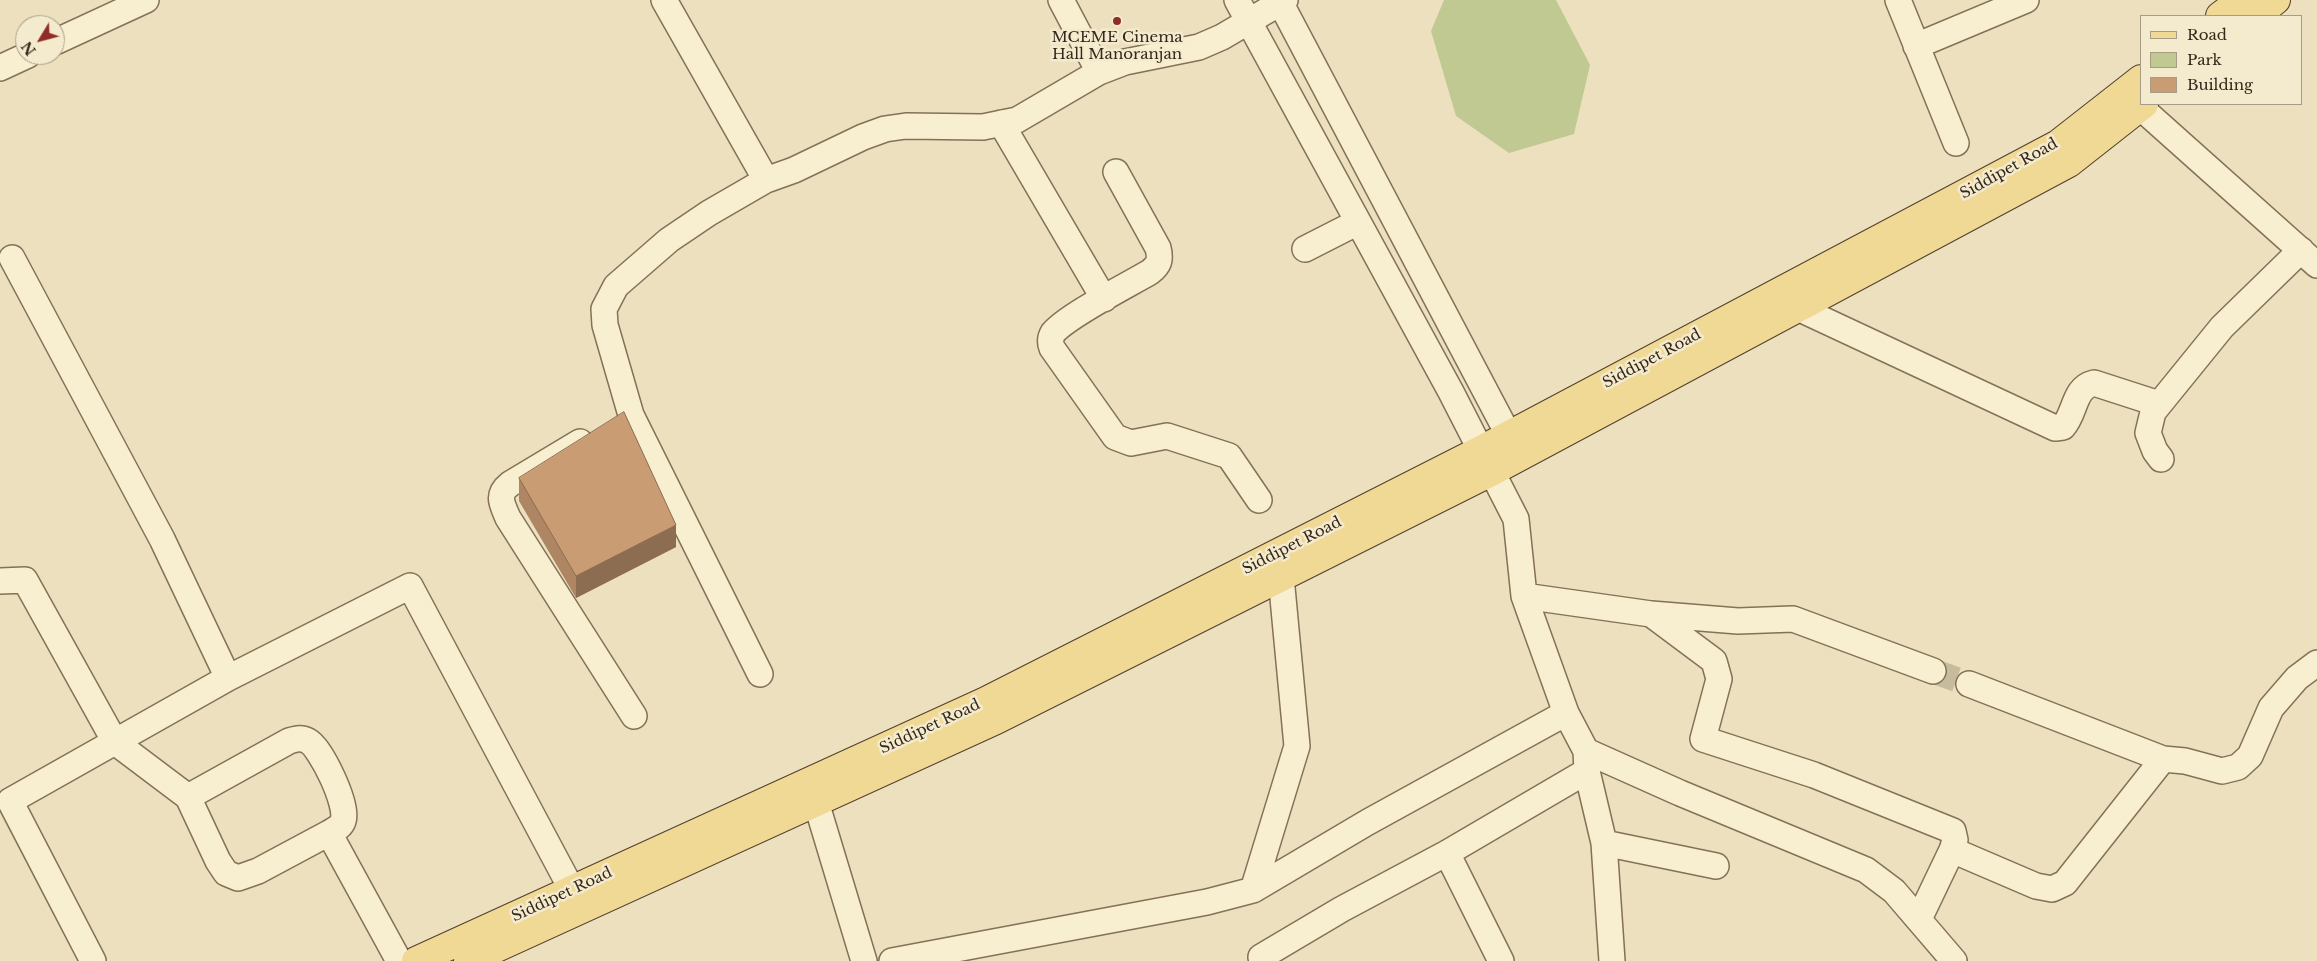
<!DOCTYPE html>
<html>
<head>
<meta charset="utf-8">
<style>
  body { margin:0 }
  #map { position:relative; width:2317px; height:961px; overflow:hidden; background:#ece0be; font-family:"Libre Baskerville",serif }
  canvas { display:block }
  .legend { position:absolute; left:2140px; top:15px; width:162px; height:90px; box-sizing:border-box; background:#f4eacd; border:1px solid #a79c86; margin:0; padding:6px 9px; list-style:none; font-size:15px; color:#33281b }
  .legend li { display:flex; align-items:center; gap:10px; height:25px }
  .legend b { width:25px; border:1px solid #a79c86 }
  .north { position:absolute; left:15px; top:15px; width:50px; height:50px; box-sizing:border-box; background:#f4eacd; border:1px solid #a79c86; border-radius:50%; rotate:233deg; font-size:14px; font-weight:700; line-height:20px; text-align:center; color:#33281b }
  .north::after { content:''; display:block; margin:auto; width:18px; height:22px; background:#912d29; clip-path:polygon(50% 0,100% 100%,50% 72%,0 100%) }
</style>
</head>
<body>
<div id="map">
<canvas width="2317" height="961"></canvas>
<ul class="legend">
<li><b style="height:6px;background:#f0d895"></b>Road</li>
<li><b style="height:14px;background:#c0c992"></b>Park</li>
<li><b style="height:14px;background:#ca9c74"></b>Building</li>
</ul>
<div class="north">N</div>
</div>
<script>
const ctx = document.querySelector('canvas').getContext('2d');
ctx.lineJoin = 'round';
function fillPath(path, color) {
  ctx.fillStyle = color;
  ctx.fill(path, 'evenodd');
}
function strokePath(path, color, width, dash) {
  ctx.strokeStyle = color;
  ctx.lineWidth = width;
  ctx.lineCap = dash ? 'butt' : 'round';
  ctx.setLineDash(dash || []);
  ctx.stroke(path);
}
function label(font, color, halo, rows, align = 'center') {
  ctx.font = font + ' "Libre Baskerville",serif';
  ctx.lineWidth = 5;
  ctx.setLineDash([]);
  ctx.textBaseline = 'middle';
  ctx.strokeStyle = halo;
  ctx.fillStyle = color;
  for (const [text, x, y, turn = 0] of rows) {
    ctx.save();
    ctx.translate(x, y);
    ctx.rotate((+turn || 0) * Math.PI / 180);
    ctx.textAlign = isNaN(turn) ? turn : align;
    if (halo) ctx.strokeText(text, 0, 0);
    ctx.fillText(text, 0, 0);
    ctx.restore();
  }
}
const green = new Path2D(`
  M 1444,0 L 1556,0 L 1590,65 L 1574,134 L 1509,153 L 1456,116 L 1431,31 Z`);
const minorTunnel = new Path2D(`
  M 1933,671 L 1969,684`);
const minor = new Path2D(`
  M 664,0 L 766,180
  M 1061,0 L 1099,72
  M 1237,0 L 1451,392 L 1516,519 L 1524,596 L 1566,713 L 1586,751 L 1587,771 L 1604,843 L 1612,961
  M 1279,0 L 1518,453
  M 1898,0 L 1956,143
  M 55,42 L 146,0
  M 1916,46 L 2026,0
  M 0,68 L 28,55
  M 2140,107 L 2317,265
  M 1001,123 L 1104,299
  M 1116,172 L 1158,248 C 1161,260 1159,265 1150,272 C 1128,285 1067,316 1053,333 C 1050,338 1050,343 1052,348 L 1115,437 L 1131,443 L 1167,436 L 1229,456 L 1259,500
  M 1305,249 L 1358,222
  M 12,258 L 162,539 L 228,678
  M 1798,308 L 2055,428 L 2063,427 C 2076,413 2073,388 2094,383 L 2159,404
  M 580,442 L 510,484 C 496,495 502,504 508,518 L 634,716
  M 2161,459 L 2155,451 L 2148,433 L 2153,412 L 2222,327 L 2301,250
  M 0,581 L 25,580 L 115,742 L 188,797 L 289,741 C 296,739 301,737 308,741 C 321,748 349,806 343,821 C 341,827 334,830 329,833 L 399,961
  M 1524,596 L 1651,614 L 1714,661 L 1719,679 L 1703,739 L 1814,775 L 1953,831 L 1955,840 L 1952,850 L 1919,919
  M 1651,614 L 1738,621 L 1793,619 L 1933,671
  M 760,674 L 631,415 L 605,325 L 604,309 L 616,286 L 669,240 L 709,213 L 766,180 L 794,170 L 863,137 L 885,129 L 906,126 L 983,127 L 1017,120 L 1099,72 L 1125,62 L 1199,47 L 1222,37 L 1285,0
  M 1969,684 L 2163,759
  M 1586,751 L 1680,793 L 1866,870 L 1894,891 L 1954,961
  M 188,797 L 218,861 L 226,873 L 238,878 L 258,871 L 329,833
  M 816,802 L 864,961
  M 1604,843 L 1716,866
  M 1952,850 L 2036,886 L 2052,889 L 2065,883 L 2163,759 L 2185,761 L 2222,771 L 2238,767 L 2250,756 L 2271,708 L 2297,678 L 2317,663
  M 1447,853 L 1501,961
  M 1253,890 L 1368,822 L 1566,713
  M 1261,957 L 1342,909 L 1447,853 L 1587,771
  M 93,961 L 10,801 L 228,678 L 410,586 L 572,890
  M 892,961 L 1207,902 L 1253,890 L 1297,746 L 1281,577`);
const major = new Path2D(`
  M 2220,16 L 2241,0
  M 2255,16 L 2276,0
  M 416,961 L 986,701 L 1481,450 L 2058,144 L 2141,79
  M 468,961 L 996,720 L 1493,471 L 2069,163 L 2144,104`);
const wall = new Path2D(`
  M 519,478 L 676,547 L 576,598 L 519,501 Z`);
const shadedWall = new Path2D(`
  M 676,525 L 676,547 L 576,598 L 576,576 Z`);
const building = new Path2D(`
  M 624,412 L 676,525 L 576,576 L 519,478 Z`);
const markers = [
  [1117,21,5,"#912d29"]
];
const poiNames = [
  ["MCEME Cinema",1117,38],
  ["Hall Manoranjan",1117,55]
];
const streetNames = [
  ["Siddipet Road",2009,169,-29],
  ["Siddipet Road",1652,359,-28],
  ["Siddipet Road",1292,546,-27],
  ["Siddipet Road",930,727,-25],
  ["Siddipet Road",562,895,-25]
];
fillPath(green, '#c0c992');
strokePath(minorTunnel, '#c7bb9d', 25, [25, 12]);
strokePath(minor, '#847157', 28);
strokePath(major, '#513f2c', 30);
strokePath(minor, '#f8eed0', 25);
strokePath(major, '#f0d895', 28);
fillPath(wall, '#ae8664');
fillPath(shadedWall, '#8d6d51');
fillPath(building, '#ca9c74');
strokePath(building, '#8d6d51', 1);
for (const [x, y, r, color] of markers) {
  const dot = new Path2D();
  dot.arc(x, y, r, 0, 2 * Math.PI);
  ctx.fillStyle = color;
  ctx.fill(dot);
  strokePath(dot, '#f4eacd', 2);
}
label('15px', '#33281b', '#f4eacd', poiNames);
label('15px', '#33281b', '#f4eacd', streetNames);
</script>
</body>
</html>
